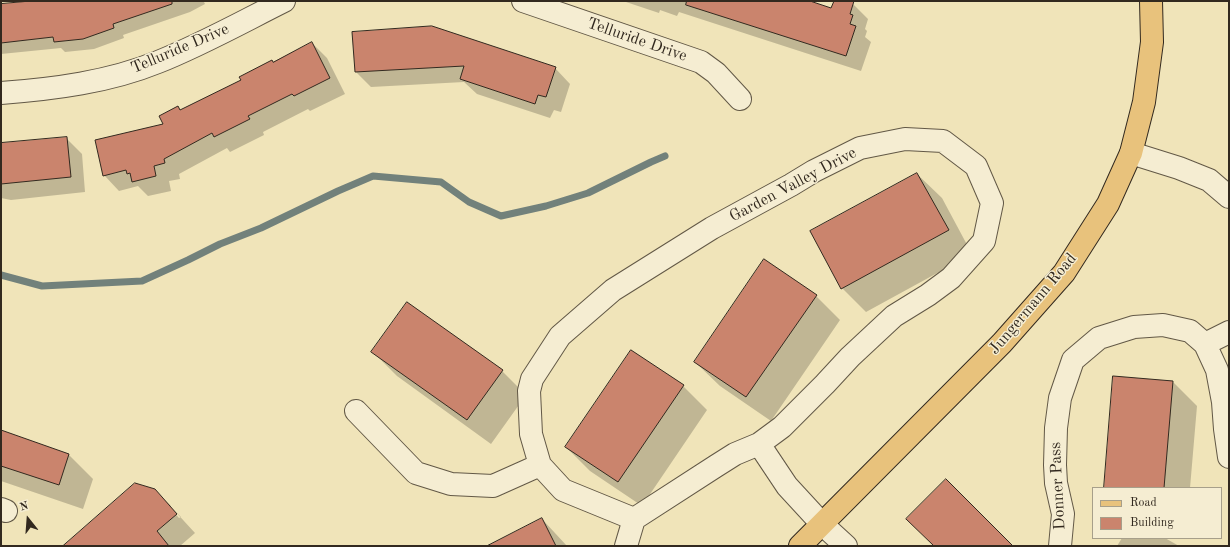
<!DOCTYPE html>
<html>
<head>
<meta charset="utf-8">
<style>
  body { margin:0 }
  #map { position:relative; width:1230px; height:547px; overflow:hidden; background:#f0e4b9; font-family:"Old Standard TT",serif }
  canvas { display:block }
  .frame { position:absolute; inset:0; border:2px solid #32291f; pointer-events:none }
  .legend { position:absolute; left:1092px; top:487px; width:130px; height:52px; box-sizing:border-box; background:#f5edd2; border:1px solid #a79f8a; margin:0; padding:5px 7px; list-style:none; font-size:12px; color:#32291f }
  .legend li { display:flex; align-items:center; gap:8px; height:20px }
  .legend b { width:20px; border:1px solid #a79f8a }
  .north { position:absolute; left:8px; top:499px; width:40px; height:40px; -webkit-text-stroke:3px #f5edd2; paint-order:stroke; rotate:343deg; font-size:11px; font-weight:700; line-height:16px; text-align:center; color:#32291f }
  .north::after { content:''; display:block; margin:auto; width:14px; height:18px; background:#32291f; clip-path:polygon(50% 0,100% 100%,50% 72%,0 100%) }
</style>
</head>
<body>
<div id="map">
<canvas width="1230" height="547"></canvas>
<div class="frame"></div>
<ul class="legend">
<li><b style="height:5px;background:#e8c27c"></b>Road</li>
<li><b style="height:11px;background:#ca846d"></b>Building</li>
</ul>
<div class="north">N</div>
</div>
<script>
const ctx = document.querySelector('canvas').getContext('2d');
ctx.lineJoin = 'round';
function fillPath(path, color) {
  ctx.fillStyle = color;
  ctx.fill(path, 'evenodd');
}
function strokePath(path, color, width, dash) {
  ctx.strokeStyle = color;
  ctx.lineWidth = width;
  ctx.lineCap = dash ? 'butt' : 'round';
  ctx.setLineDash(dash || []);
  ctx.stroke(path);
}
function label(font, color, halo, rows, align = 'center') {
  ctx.font = font + ' "Old Standard TT",serif';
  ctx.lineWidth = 3;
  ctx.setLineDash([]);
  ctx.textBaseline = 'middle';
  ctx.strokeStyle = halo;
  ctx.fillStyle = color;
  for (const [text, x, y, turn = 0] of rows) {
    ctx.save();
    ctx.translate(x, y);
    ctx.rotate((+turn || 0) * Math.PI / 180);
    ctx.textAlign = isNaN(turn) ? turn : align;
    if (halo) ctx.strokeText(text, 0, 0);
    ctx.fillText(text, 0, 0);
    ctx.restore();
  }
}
const shadow = new Path2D(`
  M 32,1 L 206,1 L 204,2 L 205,4 L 190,12 L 123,35 L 124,38 L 94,49 L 65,52 L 61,48 L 1,54 L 1,5 Z
  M 623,1 L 806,1 L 832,9 L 835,1 L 844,1 L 853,4 L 868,19 L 865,29 L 867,31 L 865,37 L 871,42 L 861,71 L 679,12 L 677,16 L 660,10 L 659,13 Z
  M 353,33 L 555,68 L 570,84 L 561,112 L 554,110 L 550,118 L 477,94 L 464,82 L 371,87 L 356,72 Z
  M 312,43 L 327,58 L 345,94 L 310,111 L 308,109 L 263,132 L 264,135 L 230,152 L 227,148 L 179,174 L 180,179 L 169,181 L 171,191 L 148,196 L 138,186 L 119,191 L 104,175 L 164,125 L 178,108 L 181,111 Z
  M 66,138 L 82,154 L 85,192 L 11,200 L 1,198 L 1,144 Z
  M 917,174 L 942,198 L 972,254 L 866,312 L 842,288 Z
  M 816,296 L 840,320 L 771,421 L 720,386 L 695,362 Z
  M 373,352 L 502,371 L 526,395 L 491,444 L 397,376 Z
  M 1173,382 L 1197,406 L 1190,488 L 1105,488 Z
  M 683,386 L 707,410 L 642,506 L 590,471 L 566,447 Z
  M 1,431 L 69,455 L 93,479 L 83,509 L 1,481 Z
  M 154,490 L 171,506 L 169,506 L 179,518 L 181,517 L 173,509 L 195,533 L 180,546 L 65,546 Z
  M 542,519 L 567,546 L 489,546 Z
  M 1122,538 L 1165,538 L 1179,546 L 1117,546 Z`);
const stream = new Path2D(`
  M 1,275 L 42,286 L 142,281 L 188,260 L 220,244 L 261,228 L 338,191 L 373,176 L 441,182 L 469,202 L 501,216 L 546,206 L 588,193 L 651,162 L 665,156`);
const building = new Path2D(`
  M 31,1 L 172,1 L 172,4 L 113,24 L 114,28 L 83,39 L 54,42 L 53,37 L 1,43 L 1,4 Z
  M 687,1 L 810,1 L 831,8 L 834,1 L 854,1 L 850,14 L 853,15 L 850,24 L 856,26 L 846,56 L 686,5 Z
  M 432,26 L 556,67 L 546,97 L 538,95 L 535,104 L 460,79 L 464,66 L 355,72 L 352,32 Z
  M 312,42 L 330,78 L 294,96 L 292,94 L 248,116 L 250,119 L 214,137 L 212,133 L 164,159 L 165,163 L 154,166 L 156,176 L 132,182 L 130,173 L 127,174 L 126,170 L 103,176 L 95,140 L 163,124 L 159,116 L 178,106 L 180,110 L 241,80 L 239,77 L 272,60 L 273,62 Z
  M 67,137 L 71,177 L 1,184 L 1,143 Z
  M 917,173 L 949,230 L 841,289 L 810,231 Z
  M 764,259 L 817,295 L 746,397 L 694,362 Z
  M 407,302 L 503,370 L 467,420 L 371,352 Z
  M 631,350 L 684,385 L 618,482 L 565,447 Z
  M 1113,376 L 1173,381 L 1164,488 L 1104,488 Z
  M 1,430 L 69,454 L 59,485 L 1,466 Z
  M 946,479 L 1013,546 L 934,546 L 906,519 Z
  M 135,483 L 155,489 L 177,514 L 157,531 L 169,546 L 63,546 Z
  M 542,518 L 556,546 L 487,546 Z`);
const street = new Path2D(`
  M 523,1 L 701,62 L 716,73 L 740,99
  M 1,93 C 54,89 109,82 158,62 C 201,45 242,22 284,1
  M 905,139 L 943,141 L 976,166 L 992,203 L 984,241 L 951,278 L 928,295 L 894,316 L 850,357 L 825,384 L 782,427 L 759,444 L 735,454 L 716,466 L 634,519 L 563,490 L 540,465 L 531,434 L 529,391 L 532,379 L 560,336 L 613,290 L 712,228 L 791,185 L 814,171 L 860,148 Z
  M 1131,153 L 1179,168 L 1209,180 L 1229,197
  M 1205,344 L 1229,332
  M 356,411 L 416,473 L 451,484 L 493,486 L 540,465
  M 759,444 L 787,486 L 822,524 L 846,546
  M 1,509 L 6,511
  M 626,546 L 634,519
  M 1060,546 L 1063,514 L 1056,483 L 1055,465 L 1056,428 L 1060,398 L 1073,360 L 1099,338 L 1134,327 L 1163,325 L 1190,331 L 1205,344 L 1217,370 L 1223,402 L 1225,429 L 1229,457`);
const primary = new Path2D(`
  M 800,546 L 1002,343 L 1064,273 L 1108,204 L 1131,153 L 1144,102 L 1152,42 L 1151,1`);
const streetNames = [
  ["Telluride Drive",637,40,19],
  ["Telluride Drive",180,49,-23],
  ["Garden Valley Drive",793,185,-28],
  ["Jungermann Road",1033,304,-50],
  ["Donner Pass",1058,486,-93]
];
fillPath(shadow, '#0003');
strokePath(stream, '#72817b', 7);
fillPath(building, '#ca846d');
strokePath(building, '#32291f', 1);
strokePath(street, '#625846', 24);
strokePath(primary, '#32291f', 24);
strokePath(street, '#f5edd2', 22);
strokePath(primary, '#e8c27c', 22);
label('16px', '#32291f', '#f5edd2', streetNames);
</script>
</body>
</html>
